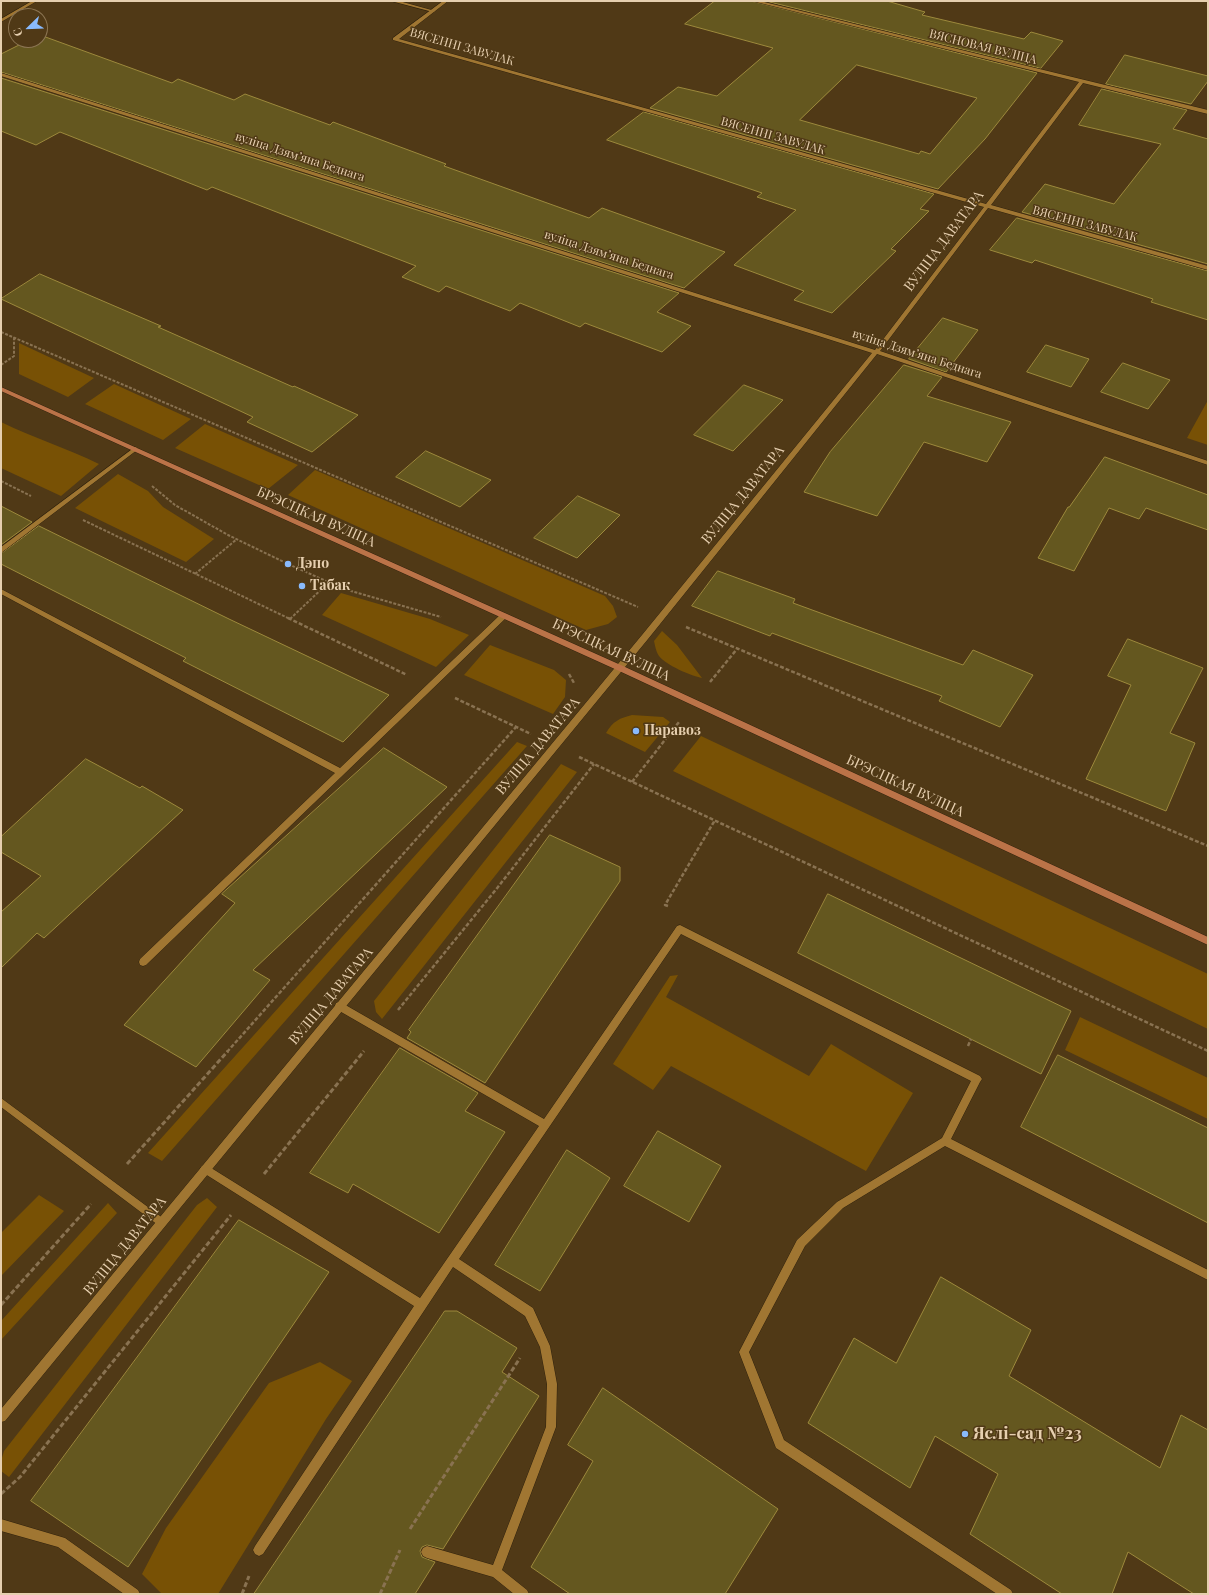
<!DOCTYPE html>
<html>
<head>
<meta charset="utf-8">
<style>
  body { margin:0 }
  #map { position:relative; width:1209px; height:1595px; overflow:hidden; background:#503916; font-family:"Playfair Display",serif }
  canvas { display:block }
  .frame { position:absolute; inset:0; border:2px solid #e6cfaf; pointer-events:none }
  .north { position:absolute; left:8px; top:8px; width:40px; height:40px; box-sizing:border-box; background:#503916; border:1px solid #8c7553; border-radius:50%; rotate:247deg; font-size:11px; font-weight:700; line-height:16px; text-align:center; color:#e6cfaf }
  .north::after { content:''; display:block; margin:auto; width:14px; height:18px; background:#89bafc; clip-path:polygon(50% 0,100% 100%,50% 72%,0 100%) }
</style>
</head>
<body>
<div id="map">
<canvas width="1209" height="1595"></canvas>
<div class="frame"></div>
<div class="north">С</div>
</div>
<script>
const ctx = document.querySelector('canvas').getContext('2d');
ctx.lineJoin = 'round';
function fillPath(path, color) {
  ctx.fillStyle = color;
  ctx.fill(path, 'evenodd');
}
function strokePath(path, color, width, dash) {
  ctx.strokeStyle = color;
  ctx.lineWidth = width;
  ctx.lineCap = dash ? 'butt' : 'round';
  ctx.setLineDash(dash || []);
  ctx.stroke(path);
}
function label(font, color, halo, rows, align = 'center') {
  ctx.font = font + ' "Playfair Display",serif';
  ctx.lineWidth = 3;
  ctx.setLineDash([]);
  ctx.textBaseline = 'middle';
  ctx.strokeStyle = halo;
  ctx.fillStyle = color;
  for (const [text, x, y, turn = 0] of rows) {
    ctx.save();
    ctx.translate(x, y);
    ctx.rotate((+turn || 0) * Math.PI / 180);
    ctx.textAlign = isNaN(turn) ? turn : align;
    if (halo) ctx.strokeText(text, 0, 0);
    ctx.fillText(text, 0, 0);
    ctx.restore();
  }
}
const green = new Path2D(`
  M 19,343 L 94,378 L 68,397 L 19,374 Z
  M 114,384 L 191,419 L 163,440 L 85,404 Z
  M 1208,400 L 1208,445 L 1187,438 Z
  M 1,422 C 33,438 67,448 99,464 L 61,496 L 1,468 Z
  M 205,424 L 298,465 L 268,489 L 175,448 Z
  M 315,470 L 605,596 L 613,606 L 617,617 L 608,624 L 586,630 L 288,495 Z
  M 118,474 L 148,491 L 163,507 L 214,539 L 186,562 L 75,508 Z
  M 341,593 L 430,619 L 469,635 L 436,667 L 322,615 Z
  M 662,631 L 677,645 L 702,678 C 691,676 666,665 659,656 C 656,652 655,645 654,641 Z
  M 490,645 L 554,670 L 566,680 L 565,697 L 553,714 L 464,675 Z
  M 632,715 L 663,717 L 670,722 L 645,752 L 606,733 C 613,721 620,718 632,715 Z
  M 701,736 L 1208,974 L 1208,1029 L 673,771 Z
  M 517,742 L 527,746 L 162,1161 L 148,1153 Z
  M 561,764 L 577,772 L 382,1019 L 376,1012 L 374,1001 Z
  M 678,975 L 666,997 L 809,1076 L 831,1044 L 913,1093 L 866,1171 L 671,1066 L 653,1090 L 613,1064 L 670,976 Z
  M 1080,1017 L 1208,1078 L 1208,1119 L 1065,1050 Z
  M 39,1195 L 64,1211 L 1,1276 L 1,1233 Z
  M 207,1198 L 217,1207 L 9,1477 L 1,1471 L 1,1461 L 4,1451 L 197,1205 Z
  M 108,1203 L 117,1213 L 1,1340 L 1,1321 Z
  M 320,1362 L 352,1381 L 326,1419 L 218,1594 L 162,1594 L 142,1574 L 166,1528 L 269,1383 Z`);
const building = new Path2D(`
  M 715,1 L 751,1 L 1037,73 L 985,139 L 938,189 L 650,108 L 678,87 L 717,96 L 773,48 L 685,24 ZM 857,65 L 977,98 L 930,154 L 921,151 L 919,154 L 800,120 Z
  M 766,1 L 887,1 L 925,12 L 922,15 L 1024,39 L 1031,32 L 1063,41 L 1041,68 Z
  M 40,35 L 172,83 L 178,79 L 234,100 L 245,94 L 330,125 L 333,122 L 446,164 L 444,166 L 589,218 L 602,208 L 725,252 L 684,288 L 1,72 L 1,54 L 29,40 L 40,40 Z
  M 1125,55 L 1208,76 L 1208,81 L 1191,104 L 1106,84 Z
  M 1,78 L 679,293 L 657,312 L 691,326 L 662,352 L 585,323 L 580,327 L 520,303 L 510,311 L 446,286 L 439,292 L 402,277 L 416,266 L 212,187 L 207,190 L 60,132 L 36,145 L 1,131 Z
  M 1102,89 L 1187,110 L 1173,129 L 1208,139 L 1208,264 L 1022,212 L 1045,184 L 1114,204 L 1161,144 L 1079,125 Z
  M 644,112 L 934,194 L 920,209 L 929,211 L 891,249 L 896,251 L 832,313 L 794,300 L 804,291 L 734,265 L 796,210 L 757,197 L 762,193 L 607,140 Z
  M 1017,218 L 1208,271 L 1208,320 L 1151,302 L 1153,299 L 1035,260 L 1032,263 L 990,250 Z
  M 40,274 L 161,326 L 158,327 L 293,387 L 294,386 L 358,415 L 312,452 L 247,422 L 253,417 L 1,299 Z
  M 943,318 L 978,330 L 946,372 L 909,359 Z
  M 1046,345 L 1089,359 L 1071,387 L 1027,372 Z
  M 1123,363 L 1170,380 L 1148,409 L 1101,392 Z
  M 904,365 L 942,377 L 927,396 L 1011,422 L 987,462 L 924,442 L 877,516 L 804,492 L 830,452 Z
  M 744,385 L 783,400 L 733,451 L 694,435 Z
  M 426,451 L 491,480 L 460,507 L 396,477 Z
  M 1105,457 L 1208,495 L 1208,530 L 1146,508 L 1139,519 L 1109,508 L 1074,571 L 1038,558 L 1068,507 L 1069,507 Z
  M 578,496 L 620,515 L 577,558 L 534,538 Z
  M 1,506 L 32,522 L 1,545 Z
  M 39,526 L 229,619 L 389,695 L 343,742 L 183,661 L 186,658 L 1,564 L 1,554 Z
  M 718,571 L 795,599 L 793,603 L 963,665 L 973,650 L 1033,675 L 1000,727 L 939,701 L 942,696 L 772,633 L 770,636 L 692,606 Z
  M 1128,639 L 1203,668 L 1170,733 L 1195,743 L 1166,811 L 1086,779 L 1131,685 L 1108,676 Z
  M 384,748 L 447,787 L 253,970 L 270,980 L 196,1067 L 124,1025 L 235,903 L 222,894 Z
  M 86,759 L 140,788 L 142,786 L 183,810 L 44,938 L 37,933 L 1,968 L 1,912 L 41,876 L 1,852 L 1,837 Z
  M 550,835 L 620,867 L 620,881 L 485,1083 L 407,1038 L 411,1032 L 409,1030 Z
  M 828,894 L 1071,1011 L 1041,1074 L 798,953 Z
  M 400,1048 L 478,1093 L 465,1111 L 505,1132 L 439,1233 L 353,1184 L 348,1193 L 310,1173 Z
  M 1058,1055 L 1208,1128 L 1208,1223 L 1021,1127 Z
  M 658,1131 L 721,1166 L 689,1222 L 624,1186 Z
  M 567,1150 L 610,1178 L 540,1291 L 495,1265 Z
  M 239,1220 L 329,1272 L 128,1567 L 31,1501 Z
  M 941,1277 L 1031,1330 L 1009,1376 L 1160,1468 L 1181,1415 L 1208,1430 L 1208,1594 L 1194,1594 L 1128,1552 L 1112,1594 L 1062,1594 L 970,1534 L 998,1474 L 935,1436 L 910,1488 L 808,1423 L 854,1338 L 896,1363 Z
  M 445,1311 L 457,1311 L 517,1348 L 502,1372 L 539,1396 L 443,1549 L 427,1545 L 422,1547 L 420,1551 L 422,1557 L 435,1562 L 415,1594 L 254,1594 Z
  M 603,1388 L 778,1509 L 725,1594 L 570,1594 L 531,1567 L 593,1461 L 568,1445 Z`);
const pathFar2 = new Path2D(`
  M 1,332 L 638,607
  M 1,365 L 14,356 L 14,337
  M 1,481 L 31,496
  M 152,486 L 175,505 L 228,535 L 288,564 L 344,589 L 441,617
  M 83,520 L 290,619
  M 195,574 L 237,539
  M 290,619 L 329,582`);
const pathFar1 = new Path2D(`
  M 288,618 L 407,675
  M 686,627 L 1208,846
  M 569,674 L 574,683
  M 710,682 L 737,649
  M 455,698 L 531,734
  M 579,757 L 1208,1051
  M 632,782 L 679,722
  M 668,906 L 665,905 L 715,820
  M 398,1010 L 498,887 L 594,764
  M 968,1046 L 971,1039
  M 227,1052 L 516,727`);
const path = new Path2D(`
  M 127,1164 L 228,1051
  M 264,1174 L 364,1051
  M 1,1305 L 91,1204
  M 1,1494 L 20,1477 L 231,1215
  M 410,1529 L 520,1358
  M 242,1594 L 249,1576
  M 380,1594 L 400,1550`);
const service = new Path2D(`
  M 391,1 L 399,1 L 435,11 L 433,12 Z
  M 135,447 L 137,448 L 137,450 L 1,553 L 1,547 Z
  M 1,589 L 340,768 L 501,614 L 504,613 L 508,616 L 146,965 L 143,966 L 140,965 L 139,962 L 140,959 L 335,773 L 1,594 Z
  M 680,925 L 980,1076 L 982,1079 L 980,1082 L 951,1139 L 1208,1270 L 1208,1280 L 945,1146 L 843,1208 L 805,1246 L 749,1352 L 784,1440 L 1011,1590 L 1013,1594 L 997,1594 L 776,1448 L 739,1352 L 797,1240 L 837,1202 L 942,1138 L 971,1081 L 681,934 L 459,1259 L 533,1308 L 550,1346 L 557,1384 L 556,1427 L 502,1570 L 527,1590 L 529,1594 L 514,1594 L 493,1577 L 427,1558 L 423,1556 L 421,1552 L 423,1548 L 427,1546 L 493,1565 L 546,1427 L 547,1384 L 540,1347 L 525,1316 L 453,1267 L 263,1554 L 259,1556 L 255,1554 L 253,1550 L 255,1546 L 414,1306 L 202,1172 L 200,1169 L 202,1166 L 205,1165 L 208,1166 L 420,1298 L 539,1126 L 336,1009 L 335,1006 L 336,1003 L 339,1002 L 342,1003 L 544,1119 L 677,926 Z
  M 1,1098 L 164,1219 L 166,1222 L 164,1225 L 161,1227 L 158,1225 L 1,1107 Z
  M 1,1519 L 65,1538 L 138,1590 L 140,1594 L 124,1594 L 58,1547 L 1,1531 Z`);
const minor = new Path2D(`
  M 32,1 L 37,1 L 1,22 L 1,19 Z
  M 443,1 L 448,1 L 399,39 L 986,204 L 1079,82 L 752,1 L 760,1 L 1208,110 L 1208,114 L 1083,83 L 991,205 L 1208,266 L 1208,270 L 988,208 L 880,351 L 1208,461 L 1208,465 L 877,354 L 648,639 L 5,1421 L 1,1422 L 1,1409 L 642,635 L 872,353 L 1,76 L 1,73 L 875,350 L 984,207 L 393,40 L 393,38 Z`);
const secondary = new Path2D(`
  M 1,387 L 623,666 L 1208,937 L 1208,945 L 617,670 L 1,391 Z`);
const markers = [
  [288,564,4,"#89bafc"],
  [302,586,4,"#89bafc"],
  [636,731,4,"#89bafc"],
  [965,1434,4,"#89bafc"]
];
const farStreetnames = [
  ["ВЯСЕННІ ЗАВУЛАК",462,47,16],
  ["ВЯСНОВАЯ ВУЛІЦА",983,47,14],
  ["ВЯСЕННІ ЗАВУЛАК",773,136,16],
  ["вуліца Дзямʼяна Беднага",300,157,18],
  ["ВЯСЕННІ ЗАВУЛАК",1085,224,15],
  ["вуліца Дзямʼяна Беднага",609,255,18],
  ["вуліца Дзямʼяна Беднага",917,354,18]
];
const streetNames = [
  ["ВУЛІЦА ДАВАТАРА",944,241,-53],
  ["ВУЛІЦА ДАВАТАРА",743,495,-51],
  ["БРЭСЦКАЯ ВУЛІЦА",316,517,24],
  ["БРЭСЦКАЯ ВУЛІЦА",611,650,25],
  ["ВУЛІЦА ДАВАТАРА",538,746,-50],
  ["БРЭСЦКАЯ ВУЛІЦА",905,786,25],
  ["ВУЛІЦА ДАВАТАРА",331,996,-50],
  ["ВУЛІЦА ДАВАТАРА",125,1246,-51]
];
const poiNames = [
  ["Дэпо",296,564],
  ["Табак",310,586],
  ["Паравоз",644,731]
];
const nearPoinames = [
  ["Яслі-сад №23",973,1434]
];
fillPath(green, '#785105');
fillPath(building, '#64571f');
strokePath(building, '#9c893c', 1);
strokePath(service, '#30220d', 1);
strokePath(minor, '#30220d', 1);
strokePath(secondary, '#30220d', 1);
strokePath(pathFar2, '#897251', 2, [3, 1.5]);
strokePath(pathFar1, '#897251', 2.5, [4, 2]);
strokePath(path, '#897251', 3, [5, 2.5]);
fillPath(service, '#a07632');
fillPath(minor, '#a07632');
fillPath(secondary, '#bb7348');
for (const [x, y, r, color] of markers) {
  const dot = new Path2D();
  dot.arc(x, y, r, 0, 2 * Math.PI);
  ctx.fillStyle = color;
  ctx.fill(dot);
  strokePath(dot, '#503916', 1.5);
}
label('12px', '#e6cfaf', '#503916', farStreetnames);
label('14px', '#e6cfaf', '#503916', streetNames);
label('bold 14px', '#e6cfaf', '#503916', poiNames, 'left');
label('bold 17px', '#e6cfaf', '#503916', nearPoinames, 'left');
</script>
</body>
</html>
